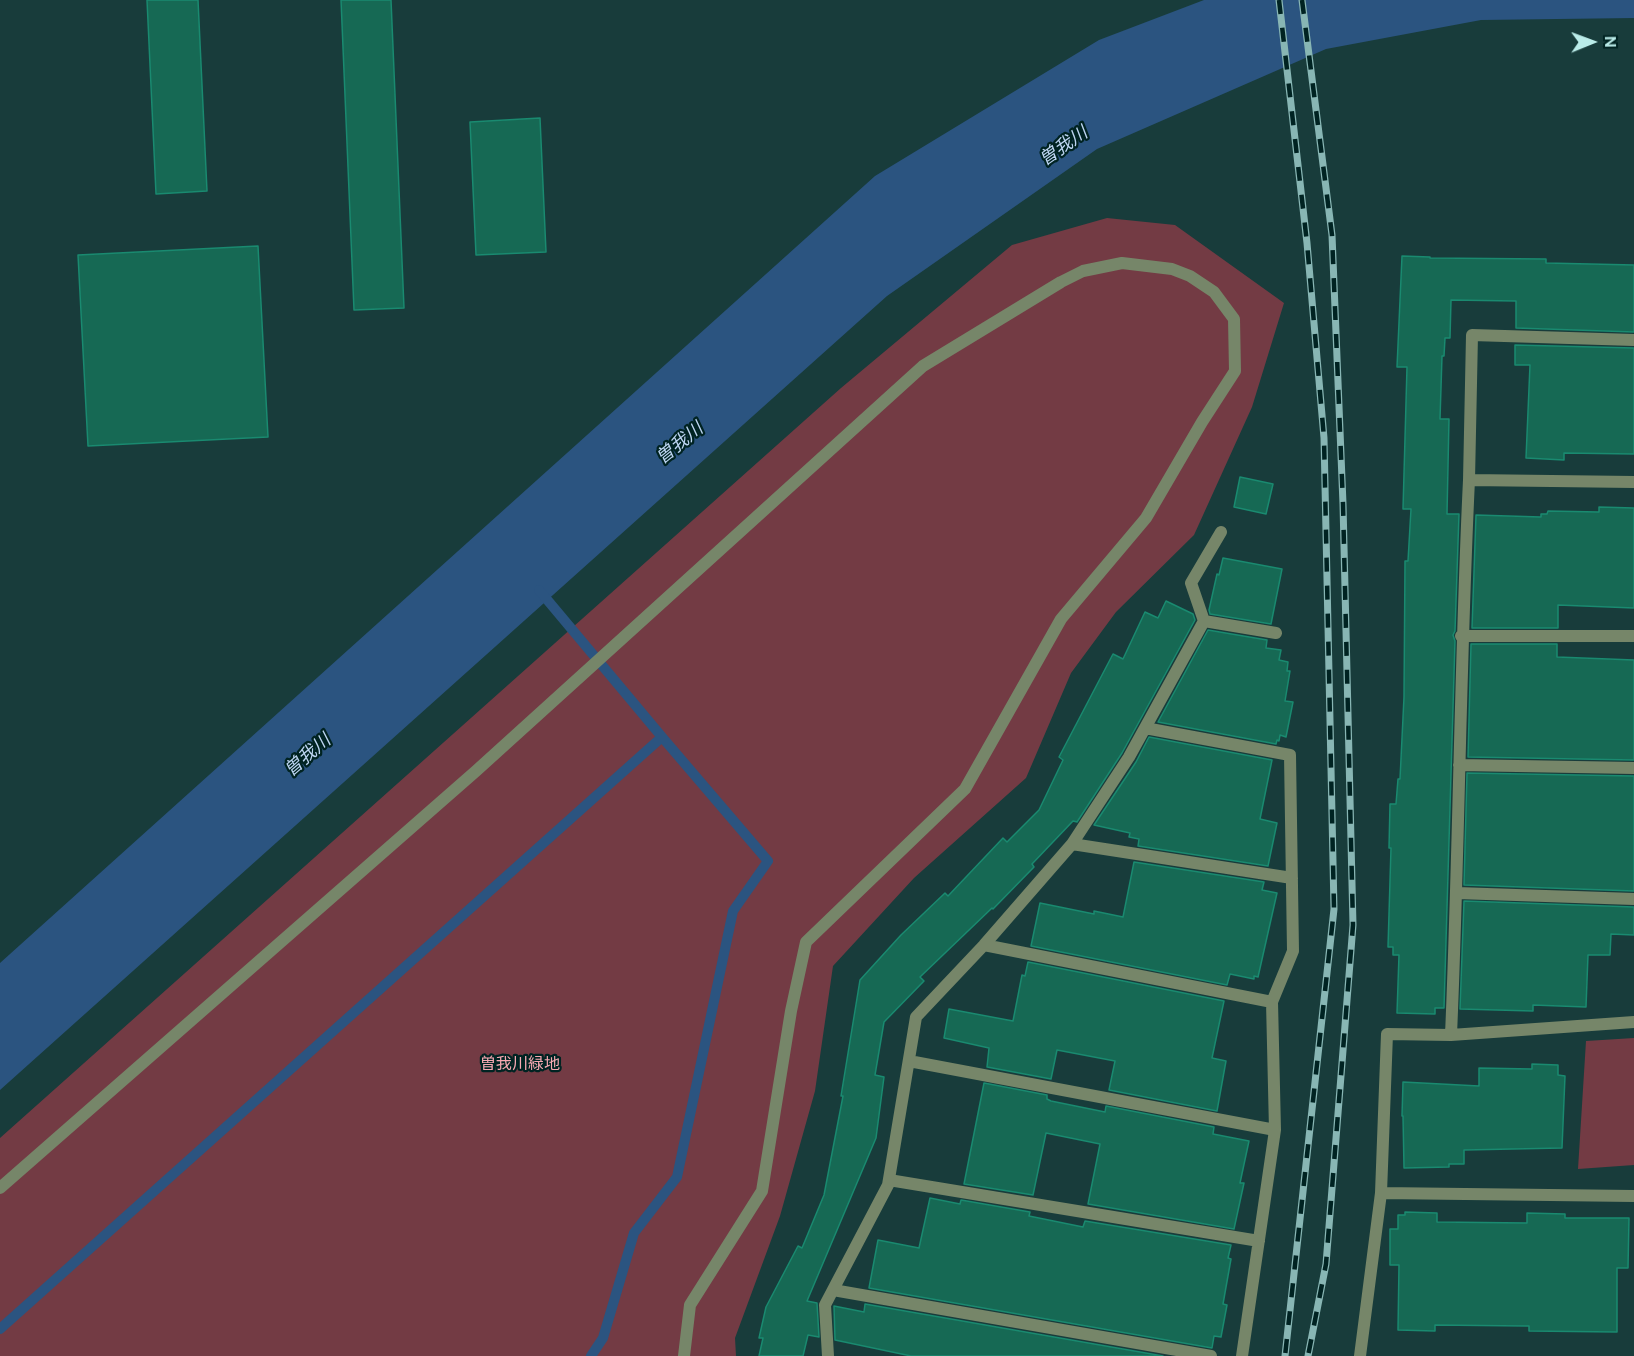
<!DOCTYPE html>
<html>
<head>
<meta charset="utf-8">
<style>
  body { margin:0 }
  #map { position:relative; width:1634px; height:1356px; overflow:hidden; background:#183c3b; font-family:"DM Sans",sans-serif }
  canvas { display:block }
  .north { position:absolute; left:1562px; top:12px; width:60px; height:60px; -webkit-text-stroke:4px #002322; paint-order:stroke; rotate:89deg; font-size:16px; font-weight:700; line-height:24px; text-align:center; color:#baece9 }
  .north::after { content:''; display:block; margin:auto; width:21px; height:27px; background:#baece9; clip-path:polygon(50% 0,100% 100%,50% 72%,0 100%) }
</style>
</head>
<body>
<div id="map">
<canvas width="1634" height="1356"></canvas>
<div class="north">N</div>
</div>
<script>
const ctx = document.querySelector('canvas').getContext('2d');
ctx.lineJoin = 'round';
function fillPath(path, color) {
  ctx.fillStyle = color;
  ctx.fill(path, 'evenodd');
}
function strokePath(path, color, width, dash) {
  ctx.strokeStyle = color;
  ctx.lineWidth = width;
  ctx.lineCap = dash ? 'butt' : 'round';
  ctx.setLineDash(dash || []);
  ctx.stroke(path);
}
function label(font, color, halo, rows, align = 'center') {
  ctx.font = font + ' "DM Sans","Noto Sans JP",sans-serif';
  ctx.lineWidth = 4.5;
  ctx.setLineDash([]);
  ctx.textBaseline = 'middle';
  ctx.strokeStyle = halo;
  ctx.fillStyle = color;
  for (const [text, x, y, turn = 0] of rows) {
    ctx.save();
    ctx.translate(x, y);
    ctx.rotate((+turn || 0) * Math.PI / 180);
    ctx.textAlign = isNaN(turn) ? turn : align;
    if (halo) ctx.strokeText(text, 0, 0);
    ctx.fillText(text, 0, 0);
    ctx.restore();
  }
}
const green = new Path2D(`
  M 1107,218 L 1175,225 L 1284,303 L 1252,407 L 1194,535 L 1116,612 L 1071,673 L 1026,778 L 914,878 L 833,966 L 815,1091 L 780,1216 L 735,1338 L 736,1356 L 0,1356 L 0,1138 L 841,388 L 1012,245 Z
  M 1634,1038 L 1634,1165 L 1578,1169 L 1586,1041 Z`);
const water = new Path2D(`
  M 1204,0 L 1634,0 L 1634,18 L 1481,20 L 1326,49 L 1097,149 L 887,296 L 0,1090 L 0,963 L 875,176 L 1099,40 Z`);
const stream = new Path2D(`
  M 539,590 L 662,737
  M 0,1329 L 662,737 L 768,861 L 733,911 L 677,1177 L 634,1233 L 603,1338 L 591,1356`);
const building = new Path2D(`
  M 147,0 L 198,0 L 207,191 L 156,194 Z
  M 341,0 L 391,0 L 404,308 L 354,310 Z
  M 540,118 L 546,252 L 476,255 L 470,122 Z
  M 258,246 L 268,437 L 88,446 L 78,255 Z
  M 1402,256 L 1430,257 L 1430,258 L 1546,259 L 1546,263 L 1634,265 L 1634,332 L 1516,328 L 1516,301 L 1451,300 L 1450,338 L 1445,338 L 1444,356 L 1442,356 L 1440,419 L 1449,419 L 1447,514 L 1459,514 L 1455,631 L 1453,635 L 1455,641 L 1444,1008 L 1435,1008 L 1435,1014 L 1397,1013 L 1399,955 L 1393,955 L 1393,947 L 1388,947 L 1391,848 L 1389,848 L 1390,804 L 1396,804 L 1398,779 L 1400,779 L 1404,697 L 1405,561 L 1408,561 L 1411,509 L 1403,509 L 1407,367 L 1397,367 Z
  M 1515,345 L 1634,348 L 1634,454 L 1564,453 L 1564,460 L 1526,458 L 1530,365 L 1515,365 Z
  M 1240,477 L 1273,484 L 1266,514 L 1234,507 Z
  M 1599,507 L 1634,508 L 1634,608 L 1558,605 L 1558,628 L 1472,628 L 1476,515 L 1541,517 L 1541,514 L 1547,514 L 1548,511 L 1599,512 Z
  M 1223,558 L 1282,569 L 1271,624 L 1210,614 L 1209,610 L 1217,574 L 1219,575 Z
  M 1166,601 L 1193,614 L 1195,620 L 1122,753 L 1077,822 L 1073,821 L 1032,864 L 1034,867 L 993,909 L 992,908 L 920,977 L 924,981 L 884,1022 L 875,1075 L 884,1077 L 876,1138 L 807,1301 L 817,1303 L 819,1337 L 808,1335 L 803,1356 L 759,1356 L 763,1338 L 759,1338 L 766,1307 L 798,1246 L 802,1248 L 824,1195 L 843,1096 L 841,1096 L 860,980 L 901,935 L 945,893 L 948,896 L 1003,838 L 1007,842 L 1039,810 L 1063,760 L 1059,757 L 1113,654 L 1123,659 L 1145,612 L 1158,618 Z
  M 1208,630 L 1267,640 L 1266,648 L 1281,650 L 1279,660 L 1288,662 L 1287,671 L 1290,671 L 1285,701 L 1293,702 L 1286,737 L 1280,735 L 1279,741 L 1277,740 L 1276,744 L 1158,722 Z
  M 1471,644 L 1557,644 L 1557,657 L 1634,660 L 1634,760 L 1468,757 Z
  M 1149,737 L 1272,760 L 1260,819 L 1277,823 L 1268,866 L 1138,846 L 1139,839 L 1129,837 L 1130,833 L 1094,825 L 1136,762 Z
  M 1467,773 L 1634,776 L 1634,891 L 1464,885 Z
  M 1134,862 L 1264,882 L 1262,890 L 1277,893 L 1258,977 L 1254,976 L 1254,979 L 1230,974 L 1227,985 L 1031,946 L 1040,903 L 1094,914 L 1094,911 L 1123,917 Z
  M 1464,901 L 1634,907 L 1634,935 L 1611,934 L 1610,955 L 1588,955 L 1586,1007 L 1533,1005 L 1533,1011 L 1460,1009 Z
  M 1028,962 L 1224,1001 L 1212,1058 L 1226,1061 L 1217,1111 L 1109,1090 L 1115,1061 L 1057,1050 L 1051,1079 L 987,1067 L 989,1048 L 944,1038 L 949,1009 L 1013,1021 L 1022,975 L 1025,976 Z
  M 1532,1064 L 1558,1065 L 1558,1075 L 1565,1076 L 1562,1148 L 1464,1150 L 1464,1164 L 1449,1164 L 1449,1167 L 1404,1168 L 1403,1116 L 1402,1116 L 1403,1082 L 1479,1086 L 1479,1068 L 1532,1069 Z
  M 984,1083 L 1047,1095 L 1047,1099 L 1051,1101 L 1105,1112 L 1106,1106 L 1214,1127 L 1213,1134 L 1249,1141 L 1240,1183 L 1244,1183 L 1234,1229 L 1088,1204 L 1100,1144 L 1046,1133 L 1033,1195 L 964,1184 Z
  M 930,1198 L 960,1204 L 961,1200 L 1030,1212 L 1029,1216 L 1083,1227 L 1085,1221 L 1231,1245 L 1228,1258 L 1231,1259 L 1223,1304 L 1227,1305 L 1221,1337 L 1214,1336 L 1212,1348 L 869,1288 L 878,1240 L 919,1248 Z
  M 1405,1212 L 1437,1213 L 1437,1222 L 1527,1223 L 1527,1213 L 1565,1214 L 1565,1218 L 1629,1218 L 1628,1268 L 1617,1268 L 1617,1332 L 1529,1331 L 1529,1326 L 1526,1326 L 1435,1325 L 1435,1331 L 1398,1330 L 1399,1265 L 1390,1265 L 1390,1229 L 1398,1229 L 1398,1215 L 1405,1215 Z
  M 865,1304 L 1163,1356 L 911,1356 L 835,1340 L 834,1306 L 864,1312 Z`);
const lane = new Path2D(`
  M 0,1188 L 476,771 L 923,366 L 1061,282 L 1083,271 L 1122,263 L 1172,269 L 1190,276 L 1214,292 L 1234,319 L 1235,371 L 1202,422 L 1146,518 L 1061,619 L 965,789 L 806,942 L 791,1011 L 762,1191 L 690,1305 L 684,1356`);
const street = new Path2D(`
  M 1469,480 L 1472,335 L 1634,340
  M 1634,482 L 1469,480 C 1460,665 1459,850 1451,1035 L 1634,1022
  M 1221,532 L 1191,583 L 1204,621 L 1276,633
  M 1461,636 L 1634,636
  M 1145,728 L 1290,755 L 1293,951 L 1272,1002 L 1275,1130 L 1242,1356
  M 1459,765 L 1634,768
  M 1072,844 L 1292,878
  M 1457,893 L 1634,899
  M 984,945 L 1272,1002
  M 909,1061 L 1275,1130
  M 889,1180 L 1259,1241
  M 1381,1193 L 1634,1196
  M 833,1290 L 1211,1356
  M 828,1356 L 825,1305 L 888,1185 L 916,1017 L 984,945 L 1072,844 L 1129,757 L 1204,621
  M 1360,1356 L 1381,1193 L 1387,1034 L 1451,1035`);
const rail = new Path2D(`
  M 1279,0 L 1307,243 L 1324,438 L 1334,909 L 1285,1356
  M 1302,0 L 1332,235 L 1343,504 L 1353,925 L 1326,1264 L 1308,1356`);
const parkNames = [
  ["曽我川緑地",520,1065]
];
const waterNames = [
  ["曽我川",1064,147,-35],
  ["曽我川",680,444,-39],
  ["曽我川",308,756,-41]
];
fillPath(green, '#733b44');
fillPath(water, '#2b5480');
strokePath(stream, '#2b5480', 10);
fillPath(building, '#166954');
strokePath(building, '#1a8a70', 1.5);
strokePath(lane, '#768669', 12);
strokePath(street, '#768669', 12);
strokePath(rail, '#88b6b4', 7);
strokePath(rail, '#002322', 4.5, [14]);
label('16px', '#f7a9b2', '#002322', parkNames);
label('italic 18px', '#bdd5f1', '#002322', waterNames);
</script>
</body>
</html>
